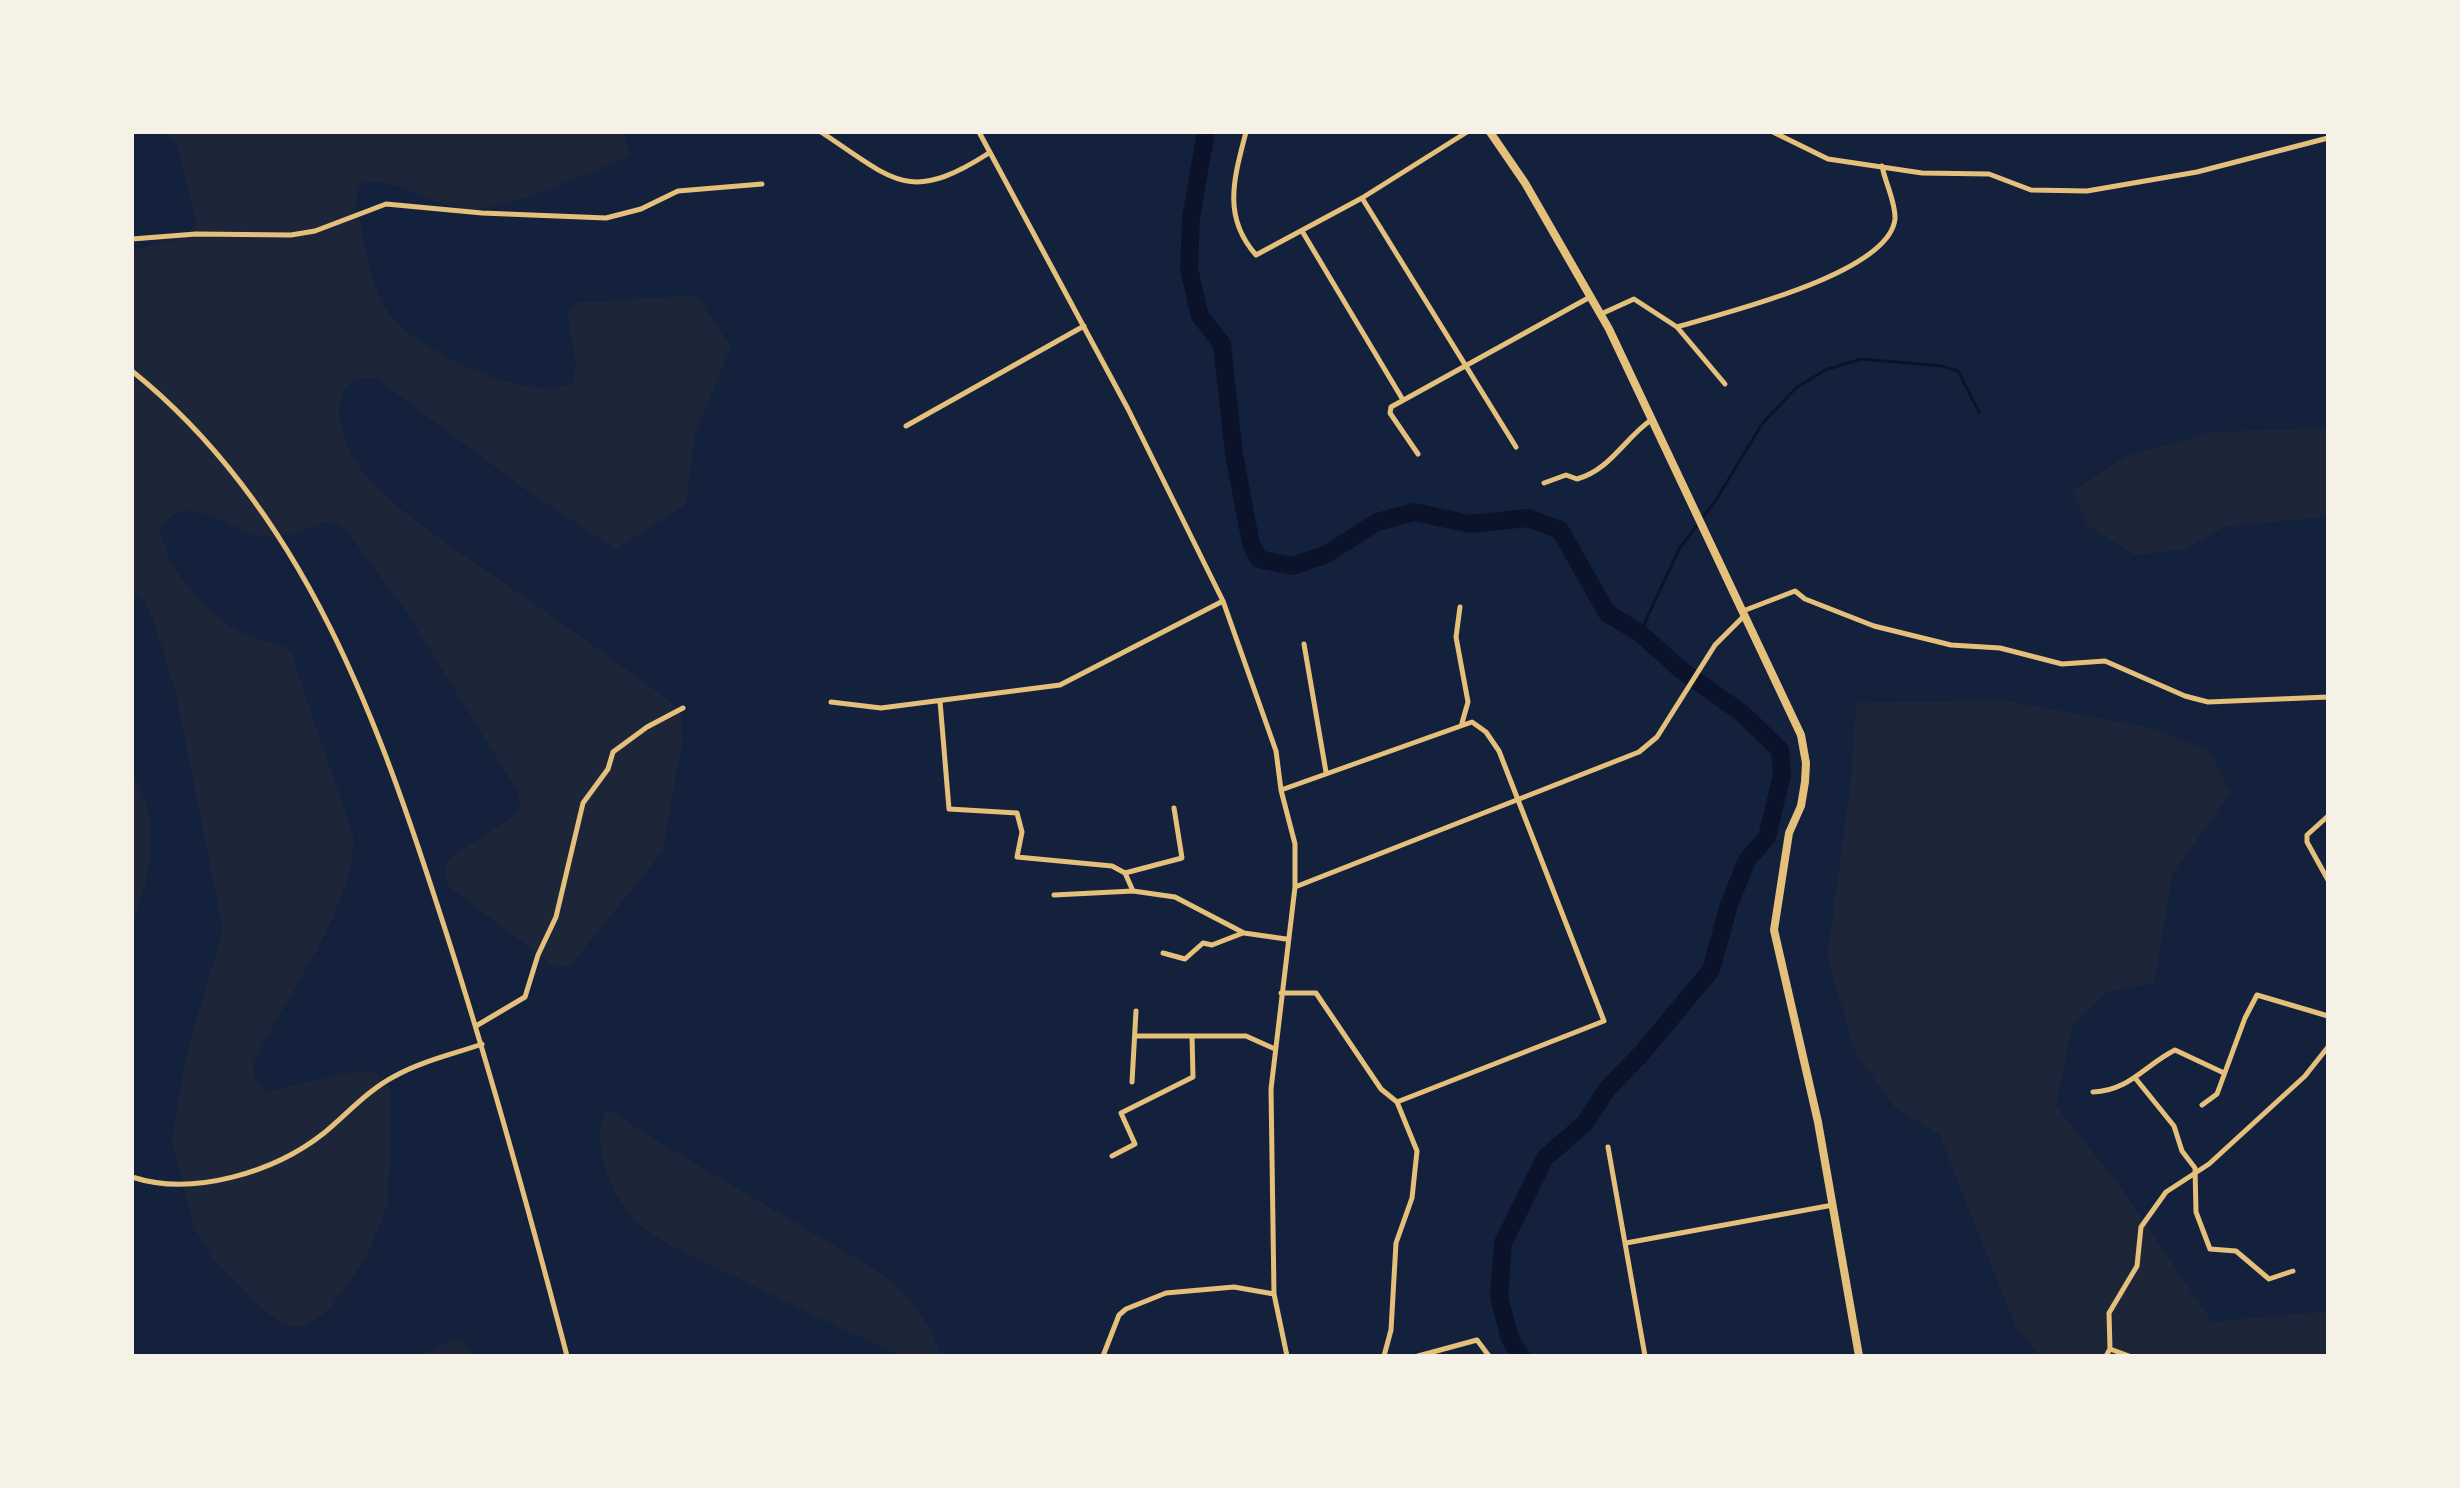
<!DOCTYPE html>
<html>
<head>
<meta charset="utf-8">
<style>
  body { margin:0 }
  #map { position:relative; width:2460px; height:1488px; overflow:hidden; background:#14213d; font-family:"Alegreya Sans",sans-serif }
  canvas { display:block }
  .frame { position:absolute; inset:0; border:134px solid #f6f1e7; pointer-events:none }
</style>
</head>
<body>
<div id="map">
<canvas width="2460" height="1488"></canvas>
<div class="frame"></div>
</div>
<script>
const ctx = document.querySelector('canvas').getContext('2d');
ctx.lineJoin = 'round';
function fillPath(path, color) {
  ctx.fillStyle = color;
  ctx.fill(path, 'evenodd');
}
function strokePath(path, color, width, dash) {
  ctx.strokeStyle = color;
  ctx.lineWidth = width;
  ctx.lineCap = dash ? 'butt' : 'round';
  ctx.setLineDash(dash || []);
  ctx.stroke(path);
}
const green = new Path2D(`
  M 166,132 L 623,132 L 631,156 C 593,170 502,214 465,209 C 431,206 397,176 363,183 C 351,195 359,216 362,230 C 367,261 372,290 391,316 C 416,350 535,407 573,382 L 576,365 L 567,313 L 575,303 L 696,295 L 731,347 L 695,433 L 686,504 L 616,549 L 526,490 L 376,378 C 361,376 349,379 342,395 C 332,422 350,457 368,478 C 400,514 457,550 497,578 C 559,621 620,664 680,709 L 682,742 L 663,851 L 571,965 L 556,968 L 447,885 L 445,865 L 452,856 L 515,815 L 520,806 L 518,792 L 406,611 L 345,529 L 329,521 C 311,526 288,538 268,537 C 231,535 190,486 160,528 C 165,568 205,611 238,631 C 253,639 270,643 286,647 L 291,653 L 353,835 C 360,900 279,1006 253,1066 L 253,1075 L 265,1092 L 357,1071 L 374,1072 L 389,1087 L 391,1107 L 388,1204 L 366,1258 L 328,1311 L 302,1327 L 284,1325 L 260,1307 L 212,1258 L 195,1229 L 172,1141 L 185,1059 L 223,929 L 177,698 L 154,622 L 144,599 L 132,593 L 132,250 L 184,238 L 196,224 L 178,147 Z
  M 2328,428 L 2328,517 L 2226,526 L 2184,549 L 2135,555 L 2088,526 L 2072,492 L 2124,457 L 2213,432 Z
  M 2002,700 L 2156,729 L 2210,752 L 2231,792 L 2173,873 L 2154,983 L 2107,992 L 2073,1024 L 2056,1106 L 2120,1186 L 2212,1322 L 2328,1311 L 2328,1356 L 2041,1356 L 2016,1327 L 1939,1134 L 1895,1108 L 1855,1052 L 1827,958 L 1851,780 L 1856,703 Z
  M 132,772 C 164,827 150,872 132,929 Z
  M 611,1110 L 647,1135 L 884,1275 C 912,1300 929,1320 941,1356 L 902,1356 C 846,1331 791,1304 736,1277 C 704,1262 666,1247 639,1224 C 614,1201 589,1145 605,1112 Z
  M 455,1339 L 464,1340 L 474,1356 L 419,1356 Z`);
const stream = new Path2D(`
  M 1640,633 L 1679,549 L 1716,500 L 1762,424 L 1796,388 L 1825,370 L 1861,359 L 1942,366 L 1958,371 L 1979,412`);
const river = new Path2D(`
  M 1206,132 L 1191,218 L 1189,269 L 1200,316 L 1222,344 L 1234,454 L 1251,544 L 1259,559 L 1292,566 L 1325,555 L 1377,522 L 1414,512 L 1470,524 L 1528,518 L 1560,530 L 1607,613 L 1640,633 L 1681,670 L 1742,713 L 1780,750 L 1782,775 L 1767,837 L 1747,860 L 1729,905 L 1711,970 L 1642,1053 L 1607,1089 L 1585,1123 L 1545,1158 L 1503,1243 L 1499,1297 L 1510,1339 L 1521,1356`);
const minor = new Path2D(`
  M 821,132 C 894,180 908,205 989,153
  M 979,132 L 1128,409 L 1223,601 L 1276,751 L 1281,790 L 1295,844 L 1295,887 L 1271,1089 L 1274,1294 L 1287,1356
  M 1246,132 C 1234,178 1222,217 1256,255 L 1362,198 L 1467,132
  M 1773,132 L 1828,159 L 1922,173 L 1989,174 L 2031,190 L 2087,191 L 2197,172 L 2328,138
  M 1362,198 L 1516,447
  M 1302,231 L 1403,400
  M 132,239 L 196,234 L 291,235 L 315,231 L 386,204 L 482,213 L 606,218 L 641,209 L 678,191 L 762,184
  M 1601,314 L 1634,299 L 1677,327 C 1723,313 1889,274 1895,219 C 1896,203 1885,182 1882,166
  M 1677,327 L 1725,384
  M 132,371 C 307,512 380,726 446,932 C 491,1072 530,1214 567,1356
  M 906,426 L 1084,326
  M 1418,454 L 1390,413 L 1391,407 L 1590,297
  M 1544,483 L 1566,475 L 1577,479 C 1610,470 1624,439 1651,420
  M 1460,607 L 1456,637 L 1468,702 L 1462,723
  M 1743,611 L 1795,591 L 1805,599 L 1874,626 L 1951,645 L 2000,648 L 2062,664 L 2105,661 L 2185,696 L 2208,702 L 2328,697
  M 1304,644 L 1326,772
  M 940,701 L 949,809 L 1017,813 L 1022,832 L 1017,857 L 1112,866 L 1125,873 L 1133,891 L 1175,897 L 1244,933 L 1286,939
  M 831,702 L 881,708 L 1060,685 L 1223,601
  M 1281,790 L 1472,722 L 1486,732 L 1499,751 L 1604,1021 L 1397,1102
  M 2328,816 L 2307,835 L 2307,842 L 2328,880
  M 1125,873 L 1182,858 L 1174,808
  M 1295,887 L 1639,752 L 1657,737 L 1715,645 L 1744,616
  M 1054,895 L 1133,891
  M 1163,953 L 1185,959 L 1203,943 L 1212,945 L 1243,933
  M 1281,993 L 1316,993 L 1381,1089 L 1397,1102 L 1417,1151 L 1412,1198 L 1396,1243 L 1391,1330 L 1384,1356
  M 476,1026 L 525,997 L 538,955 L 556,917 L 583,803 L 608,769 L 613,752 L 647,727 L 683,708
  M 1135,1036 L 1246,1036 L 1275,1049
  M 2136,1079 L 2174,1126 L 2182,1151 L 2195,1168 L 2196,1212 L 2210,1249 L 2236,1251 L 2269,1279 L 2293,1271
  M 1132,1082 L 1136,1011
  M 2093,1092 C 2129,1091 2145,1065 2175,1050 L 2224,1073
  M 2202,1105 L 2217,1094 L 2245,1018 L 2257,995 L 2328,1016
  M 1608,1147 L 1645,1356
  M 1112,1156 L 1135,1144 L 1121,1113 L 1193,1077 L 1192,1036
  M 132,1177 C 193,1197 275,1172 324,1133 C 347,1114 368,1090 395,1076 C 422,1061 454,1054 482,1044
  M 1626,1243 L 1833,1205
  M 2110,1349 L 2129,1356
  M 1103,1356 L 1119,1315 L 1126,1309 L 1166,1293 L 1234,1287 L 1274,1294
  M 1418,1356 L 1477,1340 L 1489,1356
  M 2106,1356 L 2110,1349 L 2109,1313 L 2137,1266 L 2141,1227 L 2166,1192 L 2209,1164 L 2305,1076 L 2328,1047`);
const primary = new Path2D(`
  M 1490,132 L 1525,183 L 1609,329 L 1801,735 L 1806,763 L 1805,782 L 1801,806 L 1789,833 L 1774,930 L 1818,1122 L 1859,1356`);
fillPath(green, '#1d2539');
strokePath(stream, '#0b132b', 3);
strokePath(river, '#0b132b', 18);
strokePath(minor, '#e5c07b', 5);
strokePath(primary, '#e5c07b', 8);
</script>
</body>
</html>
